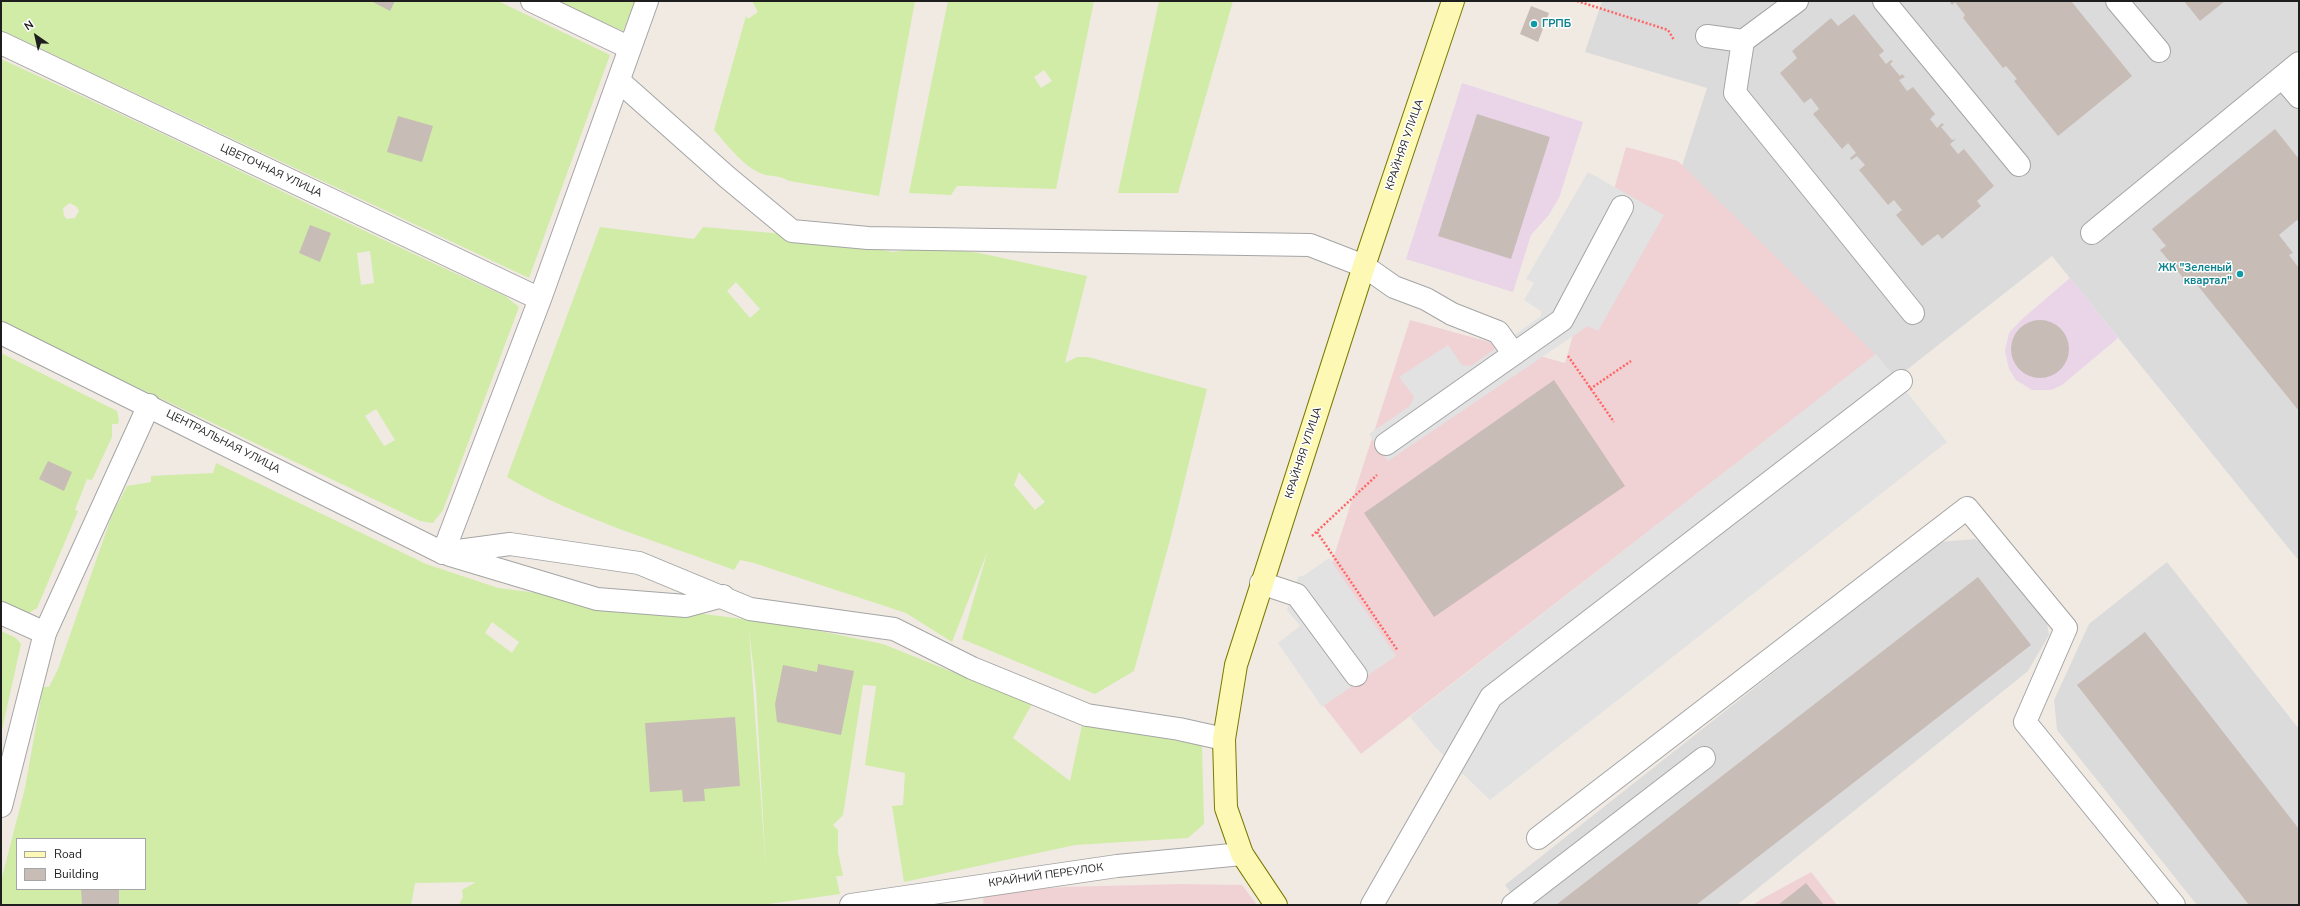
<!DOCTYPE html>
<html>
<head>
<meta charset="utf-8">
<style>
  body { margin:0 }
  #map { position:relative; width:2300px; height:906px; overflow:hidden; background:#f0eae3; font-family:"Nunito Sans",sans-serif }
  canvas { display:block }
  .frame { position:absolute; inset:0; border:2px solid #1e1e1e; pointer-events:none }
  .legend { position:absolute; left:16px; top:838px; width:130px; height:52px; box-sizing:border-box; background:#fff; border:1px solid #a5a5a5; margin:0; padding:5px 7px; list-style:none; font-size:12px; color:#1e1e1e }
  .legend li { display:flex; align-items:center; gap:8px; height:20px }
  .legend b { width:20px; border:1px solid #a5a5a5 }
  .north { position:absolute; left:16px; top:16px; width:40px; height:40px; -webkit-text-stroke:3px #fff; paint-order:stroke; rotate:326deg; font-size:11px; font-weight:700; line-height:16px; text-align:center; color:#1e1e1e }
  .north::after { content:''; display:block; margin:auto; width:14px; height:18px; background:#1e1e1e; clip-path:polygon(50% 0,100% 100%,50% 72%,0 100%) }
</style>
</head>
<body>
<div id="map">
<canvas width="2300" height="906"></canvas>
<div class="frame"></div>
<ul class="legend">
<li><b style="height:5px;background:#fdf9b4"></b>Road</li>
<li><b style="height:11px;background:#c8bcb6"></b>Building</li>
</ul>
<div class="north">N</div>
</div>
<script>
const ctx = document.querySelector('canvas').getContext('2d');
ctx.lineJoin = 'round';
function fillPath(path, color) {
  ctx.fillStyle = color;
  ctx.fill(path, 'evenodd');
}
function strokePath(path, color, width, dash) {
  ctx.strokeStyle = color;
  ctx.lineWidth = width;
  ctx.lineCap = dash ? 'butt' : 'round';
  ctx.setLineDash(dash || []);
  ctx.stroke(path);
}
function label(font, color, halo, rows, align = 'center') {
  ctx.font = font + ' "Nunito Sans",sans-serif';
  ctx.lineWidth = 3;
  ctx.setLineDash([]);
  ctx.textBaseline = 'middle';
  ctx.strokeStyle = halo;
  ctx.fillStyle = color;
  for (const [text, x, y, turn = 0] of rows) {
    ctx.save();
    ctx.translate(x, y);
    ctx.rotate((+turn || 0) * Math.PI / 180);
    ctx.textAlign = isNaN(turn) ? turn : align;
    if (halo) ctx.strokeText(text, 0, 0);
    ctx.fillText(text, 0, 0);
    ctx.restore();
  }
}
const residential = new Path2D(`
  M 1602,1 L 2299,1 L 2299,561 L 2052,256 L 1895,379 L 1682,166 L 1707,88 L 1585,52 Z
  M 1975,539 L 2000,555 L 2045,611 L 2049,635 L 2028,671 L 1737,905 L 1520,905 L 1505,885 L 1939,542 Z
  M 2167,562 L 2299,729 L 2299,905 L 2197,905 L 2057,730 L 2054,700 L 2089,624 Z`);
const commercial = new Path2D(`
  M 1626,147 L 1678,161 L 1876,355 L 1361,754 L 1297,671 L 1410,320 L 1565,363 Z
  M 1811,872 L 1837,905 L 1753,905 L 1760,900 Z
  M 1180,884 L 1242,885 L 1257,905 L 983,905 L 984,893 L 1064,887 Z`);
const industrial = new Path2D(`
  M 1462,83 L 1583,122 L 1559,198 L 1548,216 L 1531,235 L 1513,292 L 1406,259 Z
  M 2070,278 L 2118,338 L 2062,385 L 2051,390 L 2032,390 L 2016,380 L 2009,369 L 2005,351 L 2009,333 L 2021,320 Z`);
const grass = new Path2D(`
  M 1,1 L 498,1 L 610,55 L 529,278 L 1,30 Z
  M 556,1 L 635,1 L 623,31 Z
  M 752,1 L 915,1 L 879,196 L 789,181 C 778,175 776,177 766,175 C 744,169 728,145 714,130 L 746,16 L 748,19 L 758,12 Z
  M 948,1 L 1094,1 L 1056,189 L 966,186 L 957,186 L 951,195 L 909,193 ZM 1044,70 L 1052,81 L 1041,88 L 1034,77 Z
  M 1159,1 L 1233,1 L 1178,193 L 1118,193 Z
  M 1,59 C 171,135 336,220 505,296 L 519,307 L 443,510 L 433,523 L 420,521 L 1,323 ZM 70,203 L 77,207 L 79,211 L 75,218 L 67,219 L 64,216 L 63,208 ZM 370,251 L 374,283 L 361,285 L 357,253 ZM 376,409 L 395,440 L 384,446 L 365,416 Z
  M 600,227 L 694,239 L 703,227 L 796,235 L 893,252 L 932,247 L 979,253 L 1087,276 L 1065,363 L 1077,357 L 1088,357 L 1207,389 L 1170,540 L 1134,671 L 1095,694 L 962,639 L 988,550 L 952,642 L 906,613 L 754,563 L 740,560 L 734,570 C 660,542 575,518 507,477 ZM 736,282 L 760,309 L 750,318 L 727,291 ZM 1019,472 L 1045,502 L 1035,510 L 1014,485 Z
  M 1,353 L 117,411 L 119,420 L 118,424 L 112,424 L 112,437 L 92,480 L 87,479 L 75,510 L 78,511 L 37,608 L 29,613 L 1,601 Z
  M 216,463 L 426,564 L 498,588 L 791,625 L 883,644 L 1032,704 L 1013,738 L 1070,781 L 1082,725 L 1202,745 L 1204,824 L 1188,838 L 1075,845 L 904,882 L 892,806 L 903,805 L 905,773 L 865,765 L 876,686 L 863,685 L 843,815 L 833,825 L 838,830 L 838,852 L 843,876 L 836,876 L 840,894 L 761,905 L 459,905 L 463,897 L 462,890 L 476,882 L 415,883 L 411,905 L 1,905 L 1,881 L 25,788 L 43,687 L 49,687 L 58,669 L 112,515 L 127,486 L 151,482 L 151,476 L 213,473 ZM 492,622 L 519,642 L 512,653 L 485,633 ZM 749,630 L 756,689 L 766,870 ZM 17,839 L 145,839 L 145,889 L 17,889 Z
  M 1,631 L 16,638 L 21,644 L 2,730 Z`);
const parking = new Path2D(`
  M 1588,172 L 1664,215 L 1598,331 L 1588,326 L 1388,461 L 1369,434 L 1410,406 L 1414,397 L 1399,377 L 1448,345 L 1462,365 L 1471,366 L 1541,316 L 1541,311 L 1524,300 L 1534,283 L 1526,279 Z
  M 1876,354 L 1947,442 L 1490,800 L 1435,747 L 1410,717 Z
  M 1329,558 L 1396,656 L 1322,707 L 1278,643 L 1300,626 L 1287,610 L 1298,577 L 1305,575 Z`);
const building = new Path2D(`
  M 371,1 L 395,1 L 390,11 Z
  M 1949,1 L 2071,1 L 2132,76 L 2058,136 L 2014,81 L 2017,79 L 2006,66 L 2003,68 L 1963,18 L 1965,15 L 1955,2 L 1952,5 Z
  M 2184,1 L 2225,1 L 2200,21 Z
  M 1531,6 L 1549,13 L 1538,42 L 1520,34 Z
  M 1854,14 L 1884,51 L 1879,55 L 1886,64 L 1891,60 L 1893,61 L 1890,64 L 1900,76 L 1902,74 L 1905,77 L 1899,80 L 1907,91 L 1913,87 L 1935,114 L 1930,119 L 1937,128 L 1942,123 L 1944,125 L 1941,127 L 1952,140 L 1956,139 L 1950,144 L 1958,154 L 1964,149 L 1994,186 L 1977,201 L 1981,206 L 1942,239 L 1938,234 L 1922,246 L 1896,215 L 1902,210 L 1894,200 L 1888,205 L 1859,170 L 1865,165 L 1857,156 L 1851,160 L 1850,158 L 1856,153 L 1848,143 L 1842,149 L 1813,114 L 1819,109 L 1811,98 L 1804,103 L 1780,73 L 1797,58 L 1792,51 L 1831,18 L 1838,26 Z
  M 1477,114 L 1550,137 L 1511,259 L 1438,236 Z
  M 398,116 L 433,126 L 422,162 L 387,152 Z
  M 2275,129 L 2299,159 L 2299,222 L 2297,220 L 2279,235 L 2293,253 L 2289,255 L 2299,268 L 2299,411 L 2194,281 L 2189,285 L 2160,250 L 2166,246 L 2152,229 Z
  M 310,225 L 331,233 L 320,262 L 299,253 Z
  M2011 349a29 29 0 1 1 58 0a29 29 0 1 1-58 0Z
  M 1554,380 L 1625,486 L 1434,617 L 1364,513 Z
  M 48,461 L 72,472 L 64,491 L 39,479 Z
  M 1978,577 L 2031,645 L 1696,905 L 1556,905 Z
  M 2145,632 L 2299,829 L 2299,905 L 2249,905 L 2077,685 Z
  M 818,664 L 854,671 L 841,735 L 777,722 L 775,704 L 783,665 L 817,672 Z
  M 735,717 L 740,786 L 704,789 L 705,801 L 683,802 L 682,790 L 650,792 L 645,723 Z
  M 1806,883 L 1824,905 L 1778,905 Z
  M 81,889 L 119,889 L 119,905 L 82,905 Z`);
const path = new Path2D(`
  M 1577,1 L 1668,30 L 1674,40
  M 1568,356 L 1614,422
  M 1590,389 L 1631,361
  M 1317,532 L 1398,651
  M 1312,536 L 1377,475`);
const service = new Path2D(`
  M 1884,1 L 2019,165
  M 2117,1 L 2159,51
  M 1707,36 L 1743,41 L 1797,1
  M 1743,41 L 1735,93 L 1913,313
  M 2282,77 L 2299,97
  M 619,81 L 727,177 L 792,231 L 868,238 L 1310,245 L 1364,266 L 1394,287 L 1426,299 L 1452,314 L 1498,332 L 1514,354
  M 2092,233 L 2299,63
  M 1386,444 L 1562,320 L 1622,207
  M 443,553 L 510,544 L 639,563 L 750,609 L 894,629 L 972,668 L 1087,715 L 1179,729 L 1224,739
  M 450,555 L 597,599 L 686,606 L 723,596
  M 1261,583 L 1297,595 L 1356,675
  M 1,613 L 45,633
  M 1538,838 L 1967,508 L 2066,628 L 2025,722 L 2174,905
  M 851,905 L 1117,866 L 1242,854
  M 1372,905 L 1491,697 L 1901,381
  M 1513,905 L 1704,758`);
const minor = new Path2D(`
  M 532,1 L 630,48
  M 1,43 L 540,299
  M 1,333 L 443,553 L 540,299 L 647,1
  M 1,806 L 45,633 L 149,405`);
const secondary = new Path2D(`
  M 1276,905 L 1242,854 L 1226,808 L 1224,739 L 1236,665 L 1364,266 L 1453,1`);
const markers = [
  [1534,24,4,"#0f9aa8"],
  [2240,274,4,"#0f9aa8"]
];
const cultureNames = [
  ["ГРПБ",1542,24],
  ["ЖК \"Зеленый",2232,268,"right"],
  ["квартал\"",2232,281,"right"]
];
const streetNames = [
  ["КРАЙНЯЯ УЛИЦА",1405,145,-71],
  ["ЦВЕТОЧНАЯ УЛИЦА",271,171,25],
  ["ЦЕНТРАЛЬНАЯ УЛИЦА",223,442,27],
  ["КРАЙНЯЯ УЛИЦА",1304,453,-72],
  ["КРАЙНИЙ ПЕРЕУЛОК",1046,876,-8]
];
fillPath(residential, '#dcdbdb');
fillPath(commercial, '#f1d2d4');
fillPath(industrial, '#e9d5e7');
fillPath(grass, '#d0eca7');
fillPath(parking, '#e2e2e2');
fillPath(building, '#c8bcb6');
strokePath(service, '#a5a5a5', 24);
strokePath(minor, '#a5a5a5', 24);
strokePath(secondary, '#7a7a00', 24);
strokePath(path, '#ff6565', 2.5, [2, 2]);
strokePath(service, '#fff', 22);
strokePath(minor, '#fff', 22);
strokePath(secondary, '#fdf9b4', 22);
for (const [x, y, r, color] of markers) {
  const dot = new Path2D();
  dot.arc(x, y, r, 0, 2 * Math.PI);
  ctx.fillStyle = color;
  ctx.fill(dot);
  strokePath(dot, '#fff', 1.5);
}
label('bold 11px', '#0d838f', '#fff', cultureNames, 'left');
label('11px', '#1e1e1e', '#fff', streetNames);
</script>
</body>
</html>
